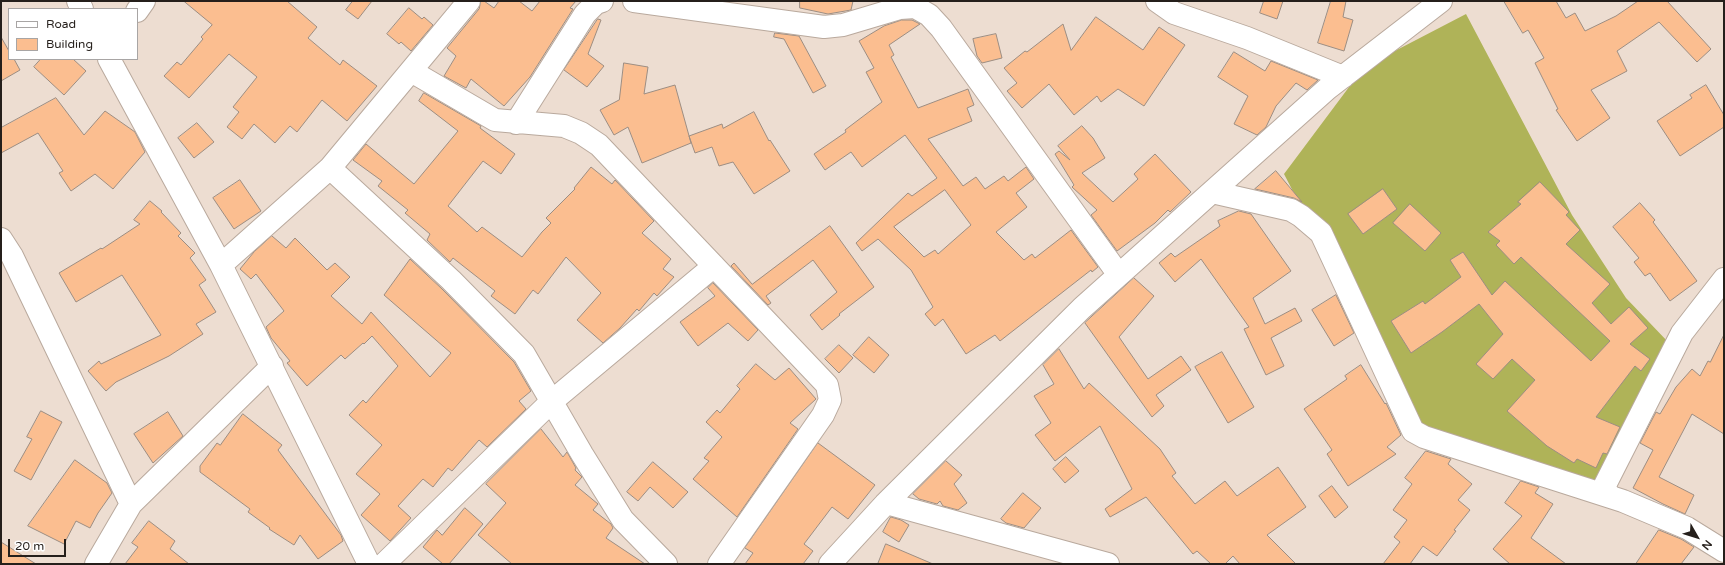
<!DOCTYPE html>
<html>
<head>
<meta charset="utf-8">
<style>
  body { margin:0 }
  #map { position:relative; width:1725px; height:565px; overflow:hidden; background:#edddd1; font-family:"Varela Round",sans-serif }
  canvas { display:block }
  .frame { position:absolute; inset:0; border:2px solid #251f1b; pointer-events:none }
  .legend { position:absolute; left:8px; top:8px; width:130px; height:52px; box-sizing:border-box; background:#fff; border:1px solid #a8a5a4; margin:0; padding:5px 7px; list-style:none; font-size:12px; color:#251f1b }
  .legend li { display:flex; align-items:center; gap:8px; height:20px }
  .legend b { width:20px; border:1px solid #a8a5a4 }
  .north { position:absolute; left:1677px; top:517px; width:40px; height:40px; -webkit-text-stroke:3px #fff; paint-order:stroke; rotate:129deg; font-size:11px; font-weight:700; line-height:16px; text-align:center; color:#251f1b }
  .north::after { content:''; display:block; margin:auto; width:14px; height:18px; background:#251f1b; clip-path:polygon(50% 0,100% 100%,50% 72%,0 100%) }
  .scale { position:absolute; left:8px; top:539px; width:58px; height:18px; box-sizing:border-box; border:2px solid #251f1b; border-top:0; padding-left:5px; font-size:12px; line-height:14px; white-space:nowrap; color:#251f1b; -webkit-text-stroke:3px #fff; paint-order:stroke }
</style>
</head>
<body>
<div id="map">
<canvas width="1725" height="565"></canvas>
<div class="frame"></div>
<ul class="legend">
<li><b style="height:5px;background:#fff"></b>Road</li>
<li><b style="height:11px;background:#fbbe90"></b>Building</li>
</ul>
<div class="north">N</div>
<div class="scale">20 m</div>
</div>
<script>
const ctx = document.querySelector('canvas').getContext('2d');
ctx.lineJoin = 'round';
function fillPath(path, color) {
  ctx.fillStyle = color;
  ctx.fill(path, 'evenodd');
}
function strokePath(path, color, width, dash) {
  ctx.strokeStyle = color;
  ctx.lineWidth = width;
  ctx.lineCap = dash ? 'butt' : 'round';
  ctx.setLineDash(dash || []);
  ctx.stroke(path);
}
const forest = new Path2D(`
  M 1466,14 L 1572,215 L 1626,298 L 1669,343 L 1602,484 L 1419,434 L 1284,174 L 1364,67 Z`);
const building = new Path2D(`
  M 184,1 L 287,1 L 317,27 L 308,38 L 340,65 L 343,60 L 377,86 L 347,121 L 322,100 L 297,132 L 290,126 L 275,143 L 254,124 L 242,139 L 227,127 L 239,112 L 233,107 L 257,77 L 229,54 L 189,98 L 164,76 L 177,62 L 181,65 L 203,39 L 201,37 L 212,25 Z
  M 353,1 L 372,1 L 358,19 L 346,10 Z
  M 481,1 L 484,1 L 494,8 L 499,1 L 519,1 L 532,11 L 540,1 L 576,1 L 570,8 L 573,9 L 530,77 L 504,106 L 471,79 L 466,88 L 444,76 L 456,56 L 447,48 L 479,9 Z
  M 800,1 L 853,1 L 851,10 L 828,14 L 800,8 Z
  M 1264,1 L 1283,1 L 1277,19 L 1260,13 Z
  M 1331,1 L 1346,1 L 1343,17 L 1353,20 L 1344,51 L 1318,43 Z
  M 1504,1 L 1556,1 L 1566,18 L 1575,13 L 1585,31 L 1616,16 L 1638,1 L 1667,1 L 1711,49 L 1697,62 L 1659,22 L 1617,51 L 1627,71 L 1591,90 L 1610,118 L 1577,141 L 1556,110 L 1558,109 L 1535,63 L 1544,58 L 1528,30 L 1523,33 Z
  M 409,8 L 422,19 L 424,17 L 433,25 L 411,51 L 401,42 L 399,44 L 387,34 Z
  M 1096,17 L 1143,50 L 1159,27 L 1185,45 L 1144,106 L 1118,89 L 1101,102 L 1097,96 L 1074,115 L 1049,84 L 1022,108 L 1007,91 L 1017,83 L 1004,68 L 1025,51 L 1027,52 L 1063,24 L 1071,50 Z
  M 598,19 L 601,20 L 588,54 L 604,66 L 587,87 L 564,70 Z
  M 902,20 L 912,20 L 920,24 L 889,45 L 894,55 L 891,57 L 918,108 L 968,89 L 974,105 L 967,108 L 972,121 L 928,139 L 963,186 L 976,177 L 985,189 L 1004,176 L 1008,181 L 1026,167 L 1034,179 L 1016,193 L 1027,207 L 996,232 L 1024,260 L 1032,254 L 1035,258 L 1071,230 L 1098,267 L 1092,272 L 1091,270 L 1000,341 L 995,335 L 966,354 L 943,319 L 935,326 L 925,314 L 933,307 L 911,270 L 878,239 L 862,251 L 856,243 L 908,193 L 912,196 L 937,178 L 905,135 L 862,167 L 851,152 L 825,170 L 814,154 L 846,132 L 845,130 L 882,102 L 866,72 L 874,68 L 859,41 L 884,26 ZM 945,190 L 971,225 L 938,254 L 935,250 L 924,257 L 894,227 Z
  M 775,33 L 799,36 L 826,86 L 813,93 L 784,39 L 774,37 Z
  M 996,34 L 1002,58 L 982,63 L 977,56 L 973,39 Z
  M 1,37 L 9,51 L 9,59 L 14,59 L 20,70 L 1,81 Z
  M 1234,52 L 1265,71 L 1271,61 L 1318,80 L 1307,90 L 1296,83 L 1276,106 L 1266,127 L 1257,135 L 1234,124 L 1248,96 L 1218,77 Z
  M 41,59 L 73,59 L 86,71 L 64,95 L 34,67 Z
  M 624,63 L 648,67 L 644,94 L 675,85 L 691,143 L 642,163 L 628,127 L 614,135 L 600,110 L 619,100 Z
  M 1706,85 L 1724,115 L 1724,127 L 1680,156 L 1657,121 L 1692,98 L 1690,95 Z
  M 424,93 L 481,126 L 480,128 L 515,154 L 501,174 L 483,161 L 448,206 L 477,232 L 482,227 L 522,257 L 542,232 L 551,223 L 546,218 L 575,189 L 574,188 L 591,167 L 612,184 L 615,180 L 654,221 L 642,233 L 671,259 L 663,269 L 674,277 L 657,296 L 654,293 L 639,311 L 637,309 L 620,328 L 603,343 L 577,320 L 601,293 L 566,257 L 538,294 L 533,290 L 515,314 L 491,296 L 495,291 L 453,258 L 450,262 L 427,240 L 430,234 L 405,213 L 408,210 L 378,186 L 382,181 L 353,160 L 366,144 L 414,184 L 458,131 L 419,101 Z
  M 56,98 L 84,135 L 105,111 L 135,132 L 145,152 L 113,189 L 95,174 L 71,191 L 59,173 L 63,171 L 38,133 L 1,153 L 1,128 Z
  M 754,112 L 769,141 L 770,140 L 790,171 L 754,194 L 733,162 L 719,166 L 712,147 L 695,153 L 689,136 L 722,124 L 723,128 Z
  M 197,123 L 214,142 L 194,158 L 178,138 Z
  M 1082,126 L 1093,138 L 1105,158 L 1082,173 L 1113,202 L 1138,179 L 1134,174 L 1155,154 L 1191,192 L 1170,212 L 1168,210 L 1155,223 L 1117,251 L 1091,215 L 1097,210 L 1072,187 L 1074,185 L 1055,154 L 1059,151 L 1070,160 L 1058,146 Z
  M 1276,171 L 1302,202 L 1294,198 L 1255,189 Z
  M 240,180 L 261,211 L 234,229 L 213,198 Z
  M 1540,182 L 1569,212 L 1566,215 L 1580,230 L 1566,244 L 1610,284 L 1592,303 L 1611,324 L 1629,307 L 1648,328 L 1630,344 L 1650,359 L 1641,371 L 1635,366 L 1596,417 L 1620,427 L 1607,454 L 1603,453 L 1596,468 L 1577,459 L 1574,463 L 1547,446 L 1507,411 L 1535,380 L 1512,359 L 1493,379 L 1476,364 L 1503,334 L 1479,304 L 1442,332 L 1411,353 L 1391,321 L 1423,301 L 1425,304 L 1461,277 L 1450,260 L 1463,252 L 1492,295 L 1505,281 L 1591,361 L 1610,341 L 1521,257 L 1514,264 L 1496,245 L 1500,241 L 1488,232 L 1521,204 L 1518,202 Z
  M 1383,189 L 1397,209 L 1363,234 L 1348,214 Z
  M 150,201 L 162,211 L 161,212 L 181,233 L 178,236 L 195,253 L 190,258 L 206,280 L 199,285 L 216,312 L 196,324 L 203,334 L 169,356 L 116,382 L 106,391 L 88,371 L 99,361 L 101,364 L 161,335 L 122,275 L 76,302 L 59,273 L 101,248 L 102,249 L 140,224 L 134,220 Z
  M 1640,203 L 1655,220 L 1653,222 L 1697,281 L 1670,301 L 1650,273 L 1645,276 L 1634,262 L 1639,258 L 1613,227 Z
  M 1410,204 L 1441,233 L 1425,251 L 1393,223 Z
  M 1239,211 L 1251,214 L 1291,271 L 1253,298 L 1265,324 L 1295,308 L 1302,321 L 1271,338 L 1284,366 L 1266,375 L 1244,329 L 1249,327 L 1201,259 L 1175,282 L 1159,263 L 1171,253 L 1175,257 L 1220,226 L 1218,221 Z
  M 830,226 L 874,287 L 839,314 L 840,315 L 822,330 L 810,315 L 837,292 L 813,260 L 766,296 L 771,303 L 768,305 L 731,266 L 734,263 L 752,284 Z
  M 272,236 L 286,248 L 295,238 L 327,270 L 335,263 L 350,277 L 331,296 L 362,324 L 371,312 L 430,377 L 451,353 L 384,295 L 410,259 L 442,289 L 514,362 L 531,391 L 519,401 L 526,409 L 487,447 L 479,440 L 452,471 L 448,468 L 433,487 L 423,479 L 398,506 L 411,518 L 390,541 L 361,515 L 380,494 L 356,474 L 382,445 L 349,415 L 363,400 L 366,403 L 398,366 L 372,336 L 364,344 L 363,343 L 345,359 L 341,355 L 307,386 L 287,363 L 290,361 L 271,338 L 266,327 L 284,311 L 256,274 L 251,279 L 240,269 L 254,252 Z
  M 1134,278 L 1154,296 L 1119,337 L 1148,379 L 1181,356 L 1191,370 L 1156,395 L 1164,406 L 1152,417 L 1085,323 Z
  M 713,283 L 758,330 L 748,341 L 728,323 L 698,346 L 680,322 L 715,296 L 708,288 Z
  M 1336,295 L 1354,333 L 1334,346 L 1312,310 Z
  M 1724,335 L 1724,434 L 1692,414 L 1659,477 L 1694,495 L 1685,514 L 1663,504 L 1633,488 L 1653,450 L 1640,443 L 1656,412 L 1660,414 L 1676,387 L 1692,369 L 1700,376 L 1708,361 L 1710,362 Z
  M 869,337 L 889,355 L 874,373 L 853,355 Z
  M 839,345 L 853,358 L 839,373 L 825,359 Z
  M 1059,349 L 1084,389 L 1089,383 L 1160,449 L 1176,473 L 1172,476 L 1195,504 L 1225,481 L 1237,496 L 1278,467 L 1306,507 L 1267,535 L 1296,564 L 1240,564 L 1233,556 L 1225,564 L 1211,564 L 1197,551 L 1193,554 L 1146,497 L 1110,517 L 1105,509 L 1132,489 L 1100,426 L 1055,461 L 1035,435 L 1051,423 L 1034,396 L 1054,384 L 1043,365 Z
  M 1222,352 L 1254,407 L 1228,423 L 1195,367 Z
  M 756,364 L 775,380 L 789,368 L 816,399 L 790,423 L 798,429 L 737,517 L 693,479 L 709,461 L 704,458 L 722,437 L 706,422 L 717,410 L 720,413 L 740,389 L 737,386 Z
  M 1361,365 L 1385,404 L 1386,403 L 1401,435 L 1387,447 L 1396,454 L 1348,486 L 1327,454 L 1332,450 L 1304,409 L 1347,379 L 1345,376 Z
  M 41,411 L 62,422 L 31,480 L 14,471 L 32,439 L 27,437 Z
  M 168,412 L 183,436 L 153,463 L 134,434 Z
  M 243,414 L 282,445 L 278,450 L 341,535 L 343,541 L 318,559 L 300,535 L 294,545 L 269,529 L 270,528 L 248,512 L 250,509 L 200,472 L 200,466 L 217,443 L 220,445 Z
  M 541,429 L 563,457 L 567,452 L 576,468 L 575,470 L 582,477 L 575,485 L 598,504 L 593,510 L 611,524 L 613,528 L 606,538 L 645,564 L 512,564 L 478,535 L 506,503 L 486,484 Z
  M 818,443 L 875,485 L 848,519 L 832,507 L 804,544 L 813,551 L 803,564 L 745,564 L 753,553 L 745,548 Z
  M 1426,451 L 1451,459 L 1448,464 L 1472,484 L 1458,500 L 1470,510 L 1454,530 L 1456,531 L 1437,556 L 1423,546 L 1410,564 L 1383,564 L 1400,542 L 1394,537 L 1407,520 L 1393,510 L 1412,484 L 1405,478 Z
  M 1066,457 L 1079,471 L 1065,483 L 1053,469 Z
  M 75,460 L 107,483 L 112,493 L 98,513 L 90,528 L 76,521 L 64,544 L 28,526 Z
  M 946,461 L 962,475 L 954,484 L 967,503 L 958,510 L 943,506 L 940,501 L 937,504 L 919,499 L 913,494 Z
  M 653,462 L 688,492 L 673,508 L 650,487 L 638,501 L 627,492 Z
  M 1521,481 L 1539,487 L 1535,493 L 1553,504 L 1531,538 L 1566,564 L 1510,564 L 1493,549 L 1522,516 L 1505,503 Z
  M 1332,486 L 1348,507 L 1335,518 L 1319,496 Z
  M 1023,493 L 1041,508 L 1024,528 L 1006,523 L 1001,519 Z
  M 465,508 L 483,524 L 449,564 L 443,564 L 423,547 L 437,530 L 442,535 Z
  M 891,517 L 901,520 L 909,525 L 899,542 L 883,532 Z
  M 149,521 L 175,541 L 170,549 L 189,564 L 125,564 L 138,547 L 132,543 Z
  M 1659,530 L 1681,539 L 1694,547 L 1681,564 L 1636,564 Z
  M 1,542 L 36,564 L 1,564 Z
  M 886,544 L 933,564 L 878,564 Z`);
const minor = new Path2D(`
  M 78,1 L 82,9
  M 634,1 L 824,27 L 843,25 L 900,8 L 915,7 L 929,15 L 941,28 L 1119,275
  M 1157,1 L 1174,13 L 1247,38 L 1343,77
  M 137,11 L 144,1
  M 109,59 L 221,265 L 369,564
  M 411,71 L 495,120 L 564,126 L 581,133 L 599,145 L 827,385 L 830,400 L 823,415 L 719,564
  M 516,123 L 585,14 L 596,3 L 602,1
  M 330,168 L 451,280 L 524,354 L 582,454 L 623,520 L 666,564
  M 1212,192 L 1291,210 L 1301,216 L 1321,233 L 1413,431 L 1424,437 L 1623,501 L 1687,528 L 1724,551
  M 1,239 L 12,256 L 131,504
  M 221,265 L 330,168 L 469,1
  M 1611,497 L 1606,491 L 1605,485 L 1682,333 L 1724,279
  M 886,503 L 1108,564
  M 96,564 L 131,504 L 272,366
  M 384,564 L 551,402 L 714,266
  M 830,564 L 886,503 L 1082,308 L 1327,89 L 1441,1`);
fillPath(forest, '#afb358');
fillPath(building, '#fbbe90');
strokePath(building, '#9c8d82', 1);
strokePath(minor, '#b9a99d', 24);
strokePath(minor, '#fff', 22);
</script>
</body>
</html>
